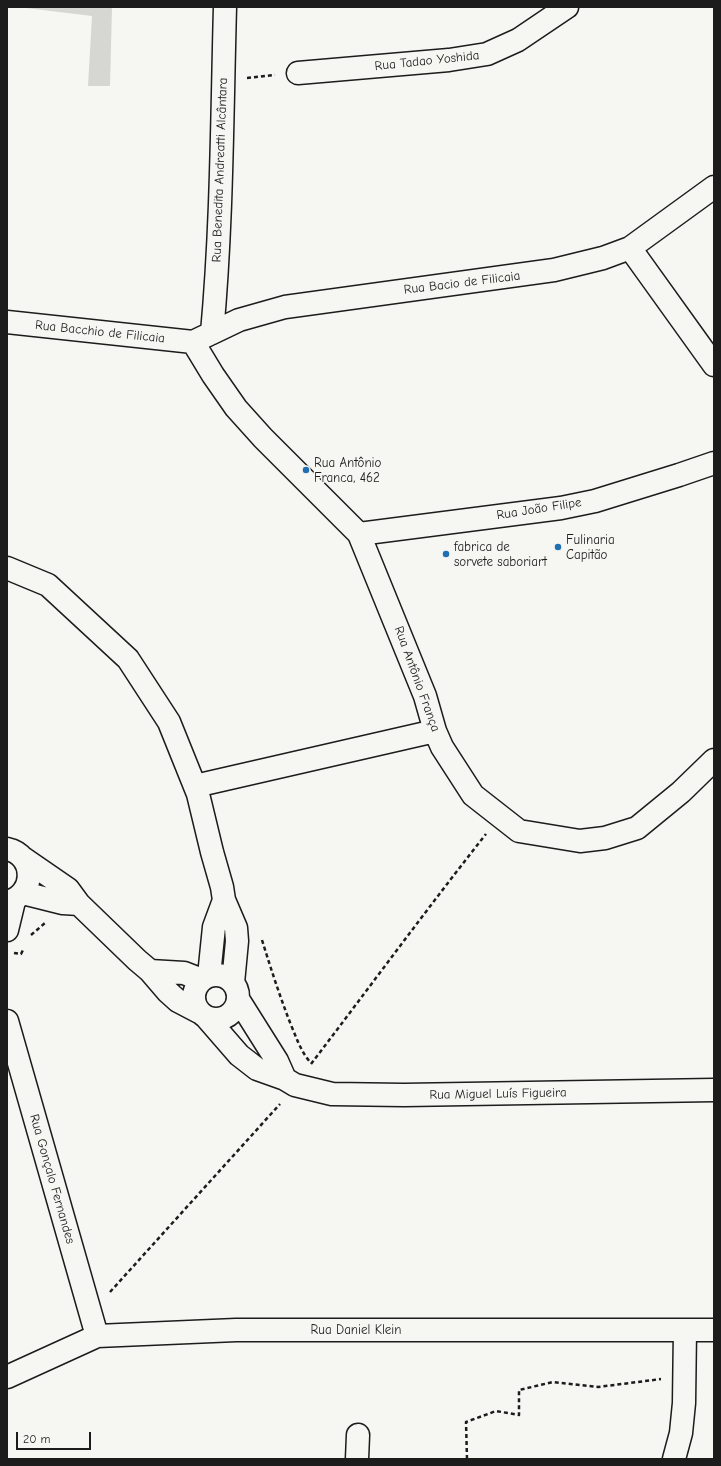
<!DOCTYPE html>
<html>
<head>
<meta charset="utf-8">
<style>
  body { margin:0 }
  #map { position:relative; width:721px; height:1466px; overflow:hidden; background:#f6f6f2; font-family:"Comic Neue",sans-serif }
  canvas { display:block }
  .frame { position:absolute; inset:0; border:8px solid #1c1c1c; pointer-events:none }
  .scale { position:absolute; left:16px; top:1432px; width:75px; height:18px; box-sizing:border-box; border:2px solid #1c1c1c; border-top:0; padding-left:5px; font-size:12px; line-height:14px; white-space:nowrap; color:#1c1c1c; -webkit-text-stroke:3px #f6f6f2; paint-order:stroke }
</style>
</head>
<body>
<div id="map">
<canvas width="721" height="1466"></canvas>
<div class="frame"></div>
<div class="scale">20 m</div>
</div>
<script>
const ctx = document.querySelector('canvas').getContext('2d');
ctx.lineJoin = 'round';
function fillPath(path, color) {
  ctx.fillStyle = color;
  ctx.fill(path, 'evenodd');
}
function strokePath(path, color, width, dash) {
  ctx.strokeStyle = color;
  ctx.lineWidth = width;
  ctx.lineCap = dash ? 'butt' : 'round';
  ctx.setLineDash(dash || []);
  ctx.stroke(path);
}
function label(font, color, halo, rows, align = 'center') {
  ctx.font = font + ' "Comic Neue",sans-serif';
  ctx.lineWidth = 3;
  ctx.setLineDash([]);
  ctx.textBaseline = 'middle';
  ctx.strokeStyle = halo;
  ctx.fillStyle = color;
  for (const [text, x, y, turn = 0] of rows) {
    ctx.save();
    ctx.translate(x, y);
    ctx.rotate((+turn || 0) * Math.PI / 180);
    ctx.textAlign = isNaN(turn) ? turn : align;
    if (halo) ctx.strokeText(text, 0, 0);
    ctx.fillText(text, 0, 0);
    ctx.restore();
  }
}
const green = new Path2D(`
  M 18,7 L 112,7 L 110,86 L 88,86 L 92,16 Z`);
const path = new Path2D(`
  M 247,78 L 275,75
  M 31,935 L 45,923
  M 262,940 C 271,969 280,997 291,1025 C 297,1039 301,1052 311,1063
  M 14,953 L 21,954 L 24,948
  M 311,1064 C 369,988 426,910 486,834
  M 110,1292 L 280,1104
  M 467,1459 L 466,1422 L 496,1411 L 519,1415 L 519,1390 L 553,1382 L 598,1387 L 661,1379`);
const street = new Path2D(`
  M 298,73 L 449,60 L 487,54 L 518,40 L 567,7
  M 630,248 L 714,365
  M 7,322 L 193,342
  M 212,333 C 222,225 222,116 225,7
  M 193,342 L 213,375 L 236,408 L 263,438 L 359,534 L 425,696 L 435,731 L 442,747 L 473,795 L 519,831 L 580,841 L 605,838 L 637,828 L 681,792 L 714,760
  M 193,342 L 239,320 L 285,307 L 554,270 L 603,258 L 630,248 L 714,187
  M 359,534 L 561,508 L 595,501 L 679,475 L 714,463
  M 7,568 L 48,585 L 128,659 L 169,722 L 198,794 L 212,852 L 222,887 L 224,900 L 236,928 L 237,941 L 233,983
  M 195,786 L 435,731
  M 7,849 C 36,855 36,895 7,902
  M 23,858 L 68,889 L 79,904 L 137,960 L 150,971 L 168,992 L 178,1001 L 199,1012
  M 23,893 L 63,903 L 79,904
  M 7,930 L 14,901
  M 150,971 L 184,973 L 202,980
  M194 997a22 22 0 1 1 44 0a22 22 0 1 1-44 0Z
  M 209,976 L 214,927 L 224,900
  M 238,999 L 277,1061 L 285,1079
  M 206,1017 L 239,1055 L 257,1069 L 285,1079 L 295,1085 L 332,1094 L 404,1095 L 714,1090
  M 7,1021 L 97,1336
  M 7,1377 L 97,1336 L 236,1330 L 714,1330
  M 357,1459 L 358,1435
  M 674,1459 L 681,1433 L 684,1403 L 685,1330`);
const markers = [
  [306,470,4,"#1f6fb2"],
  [558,547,4,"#1f6fb2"],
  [446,554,4,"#1f6fb2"]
];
const streetNames = [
  ["Rua Tadao Yoshida",427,61,-6],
  ["Rua Benedita Andreatti Alcântara",220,170,-88],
  ["Rua Bacio de Filicaia",462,283,-7],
  ["Rua Bacchio de Filicaia",100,332,6],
  ["Rua João Filipe",539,509,-9],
  ["Rua Antônio França",417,679,70],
  ["Rua Miguel Luís Figueira",498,1094,-1],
  ["Rua Gonçalo Fernandes",52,1179,74],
  ["Rua Daniel Klein",356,1330]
];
const poiNames = [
  ["Rua Antônio",314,463],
  ["Franca, 462",314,478],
  ["Fulinaria",566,540],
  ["Capitão",566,555],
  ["fabrica de",454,547],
  ["sorvete saboriart",454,562]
];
fillPath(green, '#d6d6d2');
strokePath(street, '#1c1c1c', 25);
strokePath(path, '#1c1c1c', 2.5, [4, 3]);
strokePath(street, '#f6f6f2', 22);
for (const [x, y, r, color] of markers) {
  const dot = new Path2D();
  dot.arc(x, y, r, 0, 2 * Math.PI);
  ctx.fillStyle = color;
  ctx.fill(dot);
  strokePath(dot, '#f6f6f2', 1.5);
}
label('13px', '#1c1c1c', '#f6f6f2', streetNames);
label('13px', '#1c1c1c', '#f6f6f2', poiNames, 'left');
</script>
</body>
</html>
